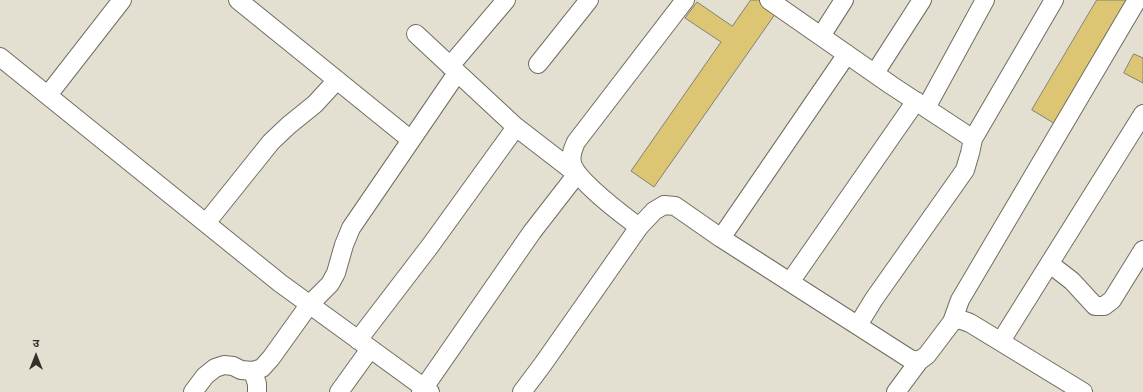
<!DOCTYPE html>
<html>
<head>
<meta charset="utf-8">
<style>
  body { margin:0 }
  #map { position:relative; width:1143px; height:392px; overflow:hidden; background:#e3e0d1; font-family:Spectral,"Noto Sans Devanagari",serif }
  canvas { display:block }
  .north { position:absolute; left:16px; top:336px; width:40px; height:40px; -webkit-text-stroke:3px #e3e0d1; paint-order:stroke; rotate:0deg; font-size:11px; font-weight:700; line-height:16px; text-align:center; color:#32312b }
  .north::after { content:''; display:block; margin:auto; width:14px; height:18px; background:#32312b; clip-path:polygon(50% 0,100% 100%,50% 72%,0 100%) }
</style>
</head>
<body>
<div id="map">
<canvas width="1143" height="392"></canvas>
<div class="north">उ</div>
</div>
<script>
const ctx = document.querySelector('canvas').getContext('2d');
ctx.lineJoin = 'round';
function fillPath(path, color) {
  ctx.fillStyle = color;
  ctx.fill(path, 'evenodd');
}
function strokePath(path, color, width, dash) {
  ctx.strokeStyle = color;
  ctx.lineWidth = width;
  ctx.lineCap = dash ? 'butt' : 'round';
  ctx.setLineDash(dash || []);
  ctx.stroke(path);
}
const building = new Path2D(`
  M 751,0 L 763,0 L 778,10 L 654,187 L 631,171 L 721,42 L 685,18 L 697,2 L 732,26 Z
  M 1097,0 L 1131,0 L 1057,125 L 1032,110 Z
  M 1134,54 L 1143,58 L 1143,83 L 1124,73 Z`);
const minor = new Path2D(`
  M 238,0 L 411,140
  M 769,0 L 891,85 L 973,139
  M 416,34 L 516,127 L 577,174 L 532,232 L 421,392
  M 821,36 L 844,0
  M 0,57 L 280,283 L 430,392
  M 538,64 L 589,0
  M 450,66 L 506,0
  M 875,73 L 922,0
  M 48,95 L 122,0
  M 926,108 L 985,0
  M 206,223 L 271,142 L 289,125 L 315,104 L 337,80
  M 639,227 C 624,216 576,180 572,163 C 570,155 573,149 576,142 L 685,0
  M 721,238 L 847,54
  M 1050,264 L 1072,281 L 1095,306 L 1104,306 L 1112,300 L 1143,250
  M 790,282 L 916,101
  M 952,322 L 960,300 L 1137,0
  M 858,325 L 874,299 L 965,170 L 970,153 L 973,139 L 1054,0
  M 358,340 L 430,246 L 516,127
  M 1001,341 L 1143,114
  M 253,371 L 257,384 L 257,392
  M 193,392 L 205,376 L 215,368 L 224,365 L 233,366 L 241,370 L 253,371 L 262,368 L 271,358 L 309,305 L 330,284 L 336,273 L 344,245 L 351,228 L 457,73
  M 339,392 L 370,349
  M 522,392 L 543,364 L 639,227 L 654,211 L 664,205 L 675,206 L 721,238 L 910,359 L 919,361 L 927,355 L 952,322 L 959,319 L 970,323 L 1083,392
  M 896,392 L 919,361`);
fillPath(building, '#dcc674');
strokePath(building, '#838073', 1);
strokePath(minor, '#706d60', 20);
strokePath(minor, '#fff', 18);
</script>
</body>
</html>
